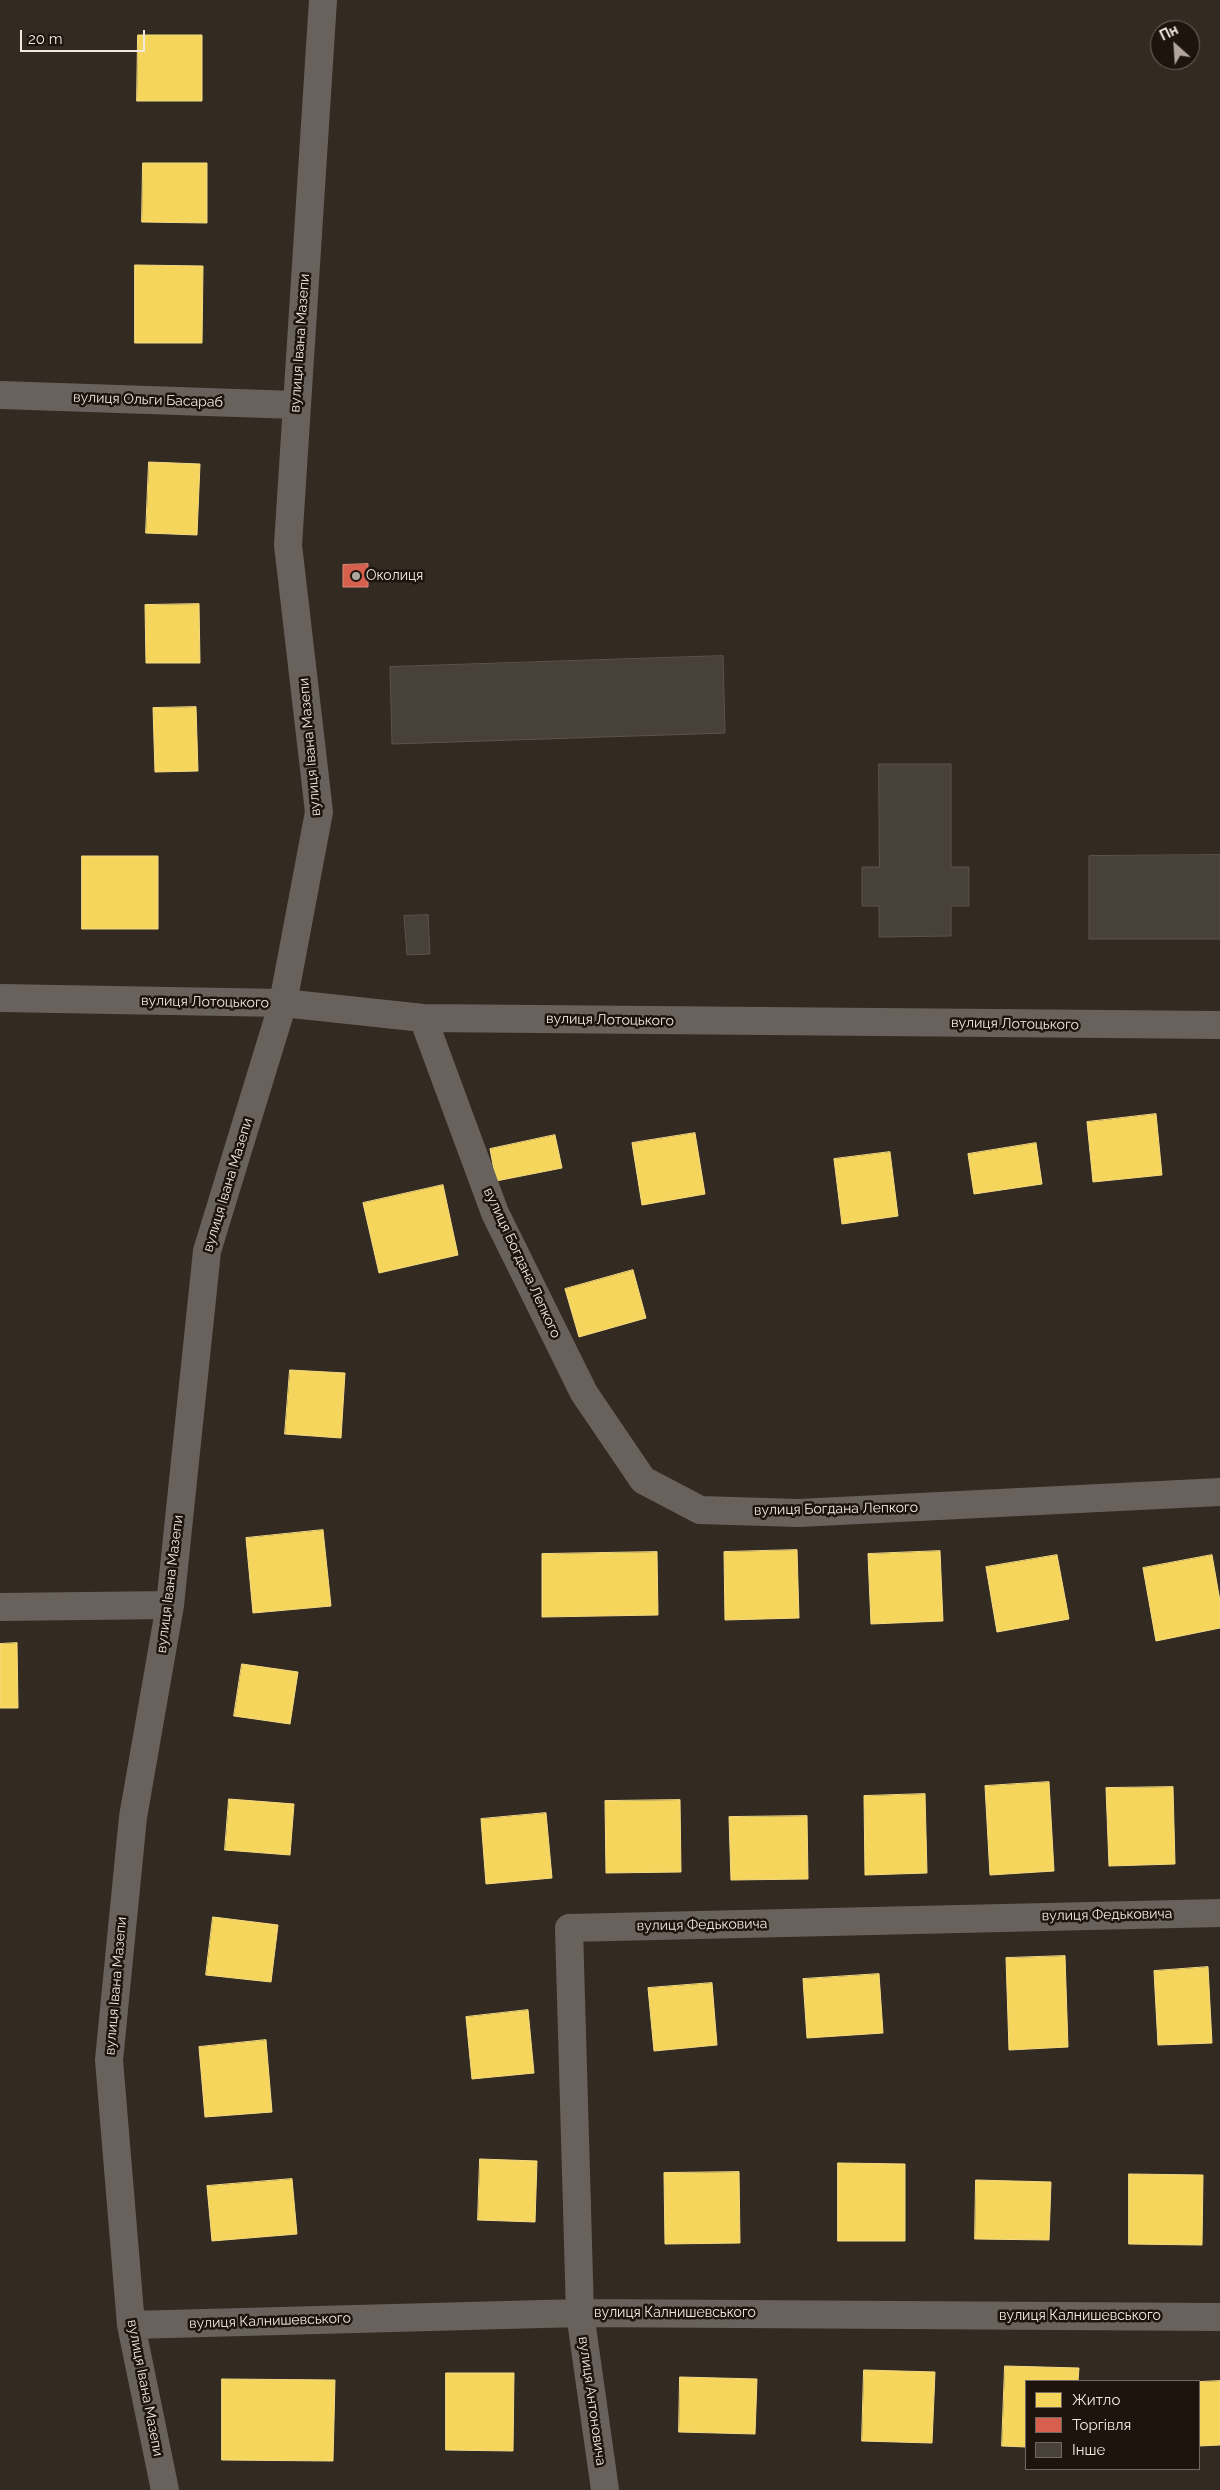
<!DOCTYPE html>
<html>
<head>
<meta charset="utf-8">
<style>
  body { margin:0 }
  #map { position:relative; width:1220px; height:2490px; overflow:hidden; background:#332a21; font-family:Raleway,sans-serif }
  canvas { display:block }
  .legend { position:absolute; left:1025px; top:2380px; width:175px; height:90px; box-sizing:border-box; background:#1c140d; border:1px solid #726961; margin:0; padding:6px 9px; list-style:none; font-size:15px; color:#f3e8de }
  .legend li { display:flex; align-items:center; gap:10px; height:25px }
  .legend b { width:25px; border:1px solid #726961 }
  .north { position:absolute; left:1150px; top:20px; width:50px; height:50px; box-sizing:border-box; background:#1c140d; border:1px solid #726961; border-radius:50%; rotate:334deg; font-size:14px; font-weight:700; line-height:20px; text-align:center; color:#f3e8de }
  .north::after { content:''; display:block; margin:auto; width:18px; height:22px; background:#b0a69c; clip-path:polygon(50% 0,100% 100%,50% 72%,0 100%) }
  .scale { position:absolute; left:20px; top:30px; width:125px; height:22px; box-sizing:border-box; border:2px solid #f3e8de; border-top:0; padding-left:6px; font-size:15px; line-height:18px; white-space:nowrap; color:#f3e8de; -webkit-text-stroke:4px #1c140d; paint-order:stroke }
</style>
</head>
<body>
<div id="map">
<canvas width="1220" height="2490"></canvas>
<ul class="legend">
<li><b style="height:14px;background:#f6d55c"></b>Житло</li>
<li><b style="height:14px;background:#d6604d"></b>Торгівля</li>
<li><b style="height:14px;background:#484139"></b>Інше</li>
</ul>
<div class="north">Пн</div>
<div class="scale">20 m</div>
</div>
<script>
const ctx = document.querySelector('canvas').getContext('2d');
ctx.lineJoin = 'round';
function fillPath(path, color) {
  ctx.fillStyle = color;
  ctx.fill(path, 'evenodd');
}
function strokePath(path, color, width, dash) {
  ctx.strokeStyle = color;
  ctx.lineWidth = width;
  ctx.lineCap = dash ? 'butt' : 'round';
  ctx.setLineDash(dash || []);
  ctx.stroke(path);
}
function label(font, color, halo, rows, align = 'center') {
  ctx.font = font + ' Raleway,sans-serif';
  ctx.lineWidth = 5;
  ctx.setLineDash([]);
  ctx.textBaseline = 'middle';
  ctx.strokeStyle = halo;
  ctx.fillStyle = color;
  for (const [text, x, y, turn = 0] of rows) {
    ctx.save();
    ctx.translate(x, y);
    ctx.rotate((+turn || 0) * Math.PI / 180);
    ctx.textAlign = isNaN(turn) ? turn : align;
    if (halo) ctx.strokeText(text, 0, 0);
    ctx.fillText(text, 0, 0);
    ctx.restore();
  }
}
const homes = new Path2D(`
  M 138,35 L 202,35 L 202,101 L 137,101 Z
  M 143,163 L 207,163 L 207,223 L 142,222 Z
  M 135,265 L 203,266 L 202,343 L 135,343 Z
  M 149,462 L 200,464 L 197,535 L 146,533 Z
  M 199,604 L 200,663 L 146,663 L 145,605 Z
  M 196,707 L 198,771 L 155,772 L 153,708 Z
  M 82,856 L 158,856 L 158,929 L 82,929 Z
  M 1156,1114 L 1162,1175 L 1093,1182 L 1087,1122 Z
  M 695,1133 L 705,1194 L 642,1205 L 632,1143 Z
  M 555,1135 L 562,1168 L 496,1181 L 490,1149 Z
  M 1036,1143 L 1042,1184 L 974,1194 L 968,1154 Z
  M 890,1152 L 898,1216 L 842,1224 L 834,1159 Z
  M 443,1185 L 458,1255 L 379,1273 L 363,1203 Z
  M 633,1270 L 646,1318 L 579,1337 L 565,1289 Z
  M 290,1370 L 345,1373 L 341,1438 L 285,1434 Z
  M 323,1530 L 331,1606 L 253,1613 L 246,1538 Z
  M 797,1550 L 799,1618 L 725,1620 L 724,1552 Z
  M 940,1551 L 943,1621 L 871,1624 L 868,1554 Z
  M 657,1552 L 658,1615 L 542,1617 L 542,1554 Z
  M 1057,1555 L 1069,1619 L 997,1632 L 986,1567 Z
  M 1212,1555 L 1220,1601 L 1220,1628 L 1156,1641 L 1143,1568 Z
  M 17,1643 L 18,1708 L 0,1708 L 0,1644 Z
  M 242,1664 L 298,1672 L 290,1724 L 234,1716 Z
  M 1049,1782 L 1054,1871 L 990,1875 L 985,1786 Z
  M 1173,1787 L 1175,1864 L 1109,1866 L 1106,1788 Z
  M 925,1794 L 927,1873 L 865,1875 L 864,1796 Z
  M 229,1799 L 294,1804 L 290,1855 L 225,1850 Z
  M 680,1800 L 681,1872 L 606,1873 L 605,1801 Z
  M 546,1813 L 552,1878 L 486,1884 L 481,1819 Z
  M 807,1816 L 808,1879 L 731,1880 L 729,1817 Z
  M 213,1917 L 278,1925 L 271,1982 L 206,1975 Z
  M 1065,1956 L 1068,2047 L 1009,2050 L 1006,1958 Z
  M 1208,1967 L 1212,2043 L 1158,2045 L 1154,1971 Z
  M 879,1974 L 883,2033 L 807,2038 L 803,1979 Z
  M 712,1983 L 717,2045 L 654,2051 L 648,1988 Z
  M 528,2010 L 534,2073 L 472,2079 L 466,2017 Z
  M 266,2040 L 272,2112 L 205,2117 L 199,2047 Z
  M 480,2159 L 537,2161 L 535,2222 L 478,2220 Z
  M 838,2163 L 905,2164 L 905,2241 L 838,2241 Z
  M 739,2172 L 740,2243 L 665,2244 L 664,2173 Z
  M 1129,2174 L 1203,2175 L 1202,2245 L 1129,2244 Z
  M 292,2179 L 297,2234 L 212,2241 L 207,2186 Z
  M 976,2180 L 1051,2182 L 1049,2240 L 975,2239 Z
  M 1005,2366 L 1079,2368 L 1078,2381 L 1026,2381 L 1026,2447 L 1002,2446 Z
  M 864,2370 L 935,2372 L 932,2443 L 862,2441 Z
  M 446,2373 L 514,2373 L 513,2451 L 446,2450 Z
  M 680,2377 L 757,2379 L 755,2434 L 679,2432 Z
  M 222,2379 L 335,2380 L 333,2461 L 222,2460 Z
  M 1220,2381 L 1220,2445 L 1199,2446 L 1199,2382 Z`);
const shops = new Path2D(`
  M 368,564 L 368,587 L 343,587 L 343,565 Z`);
const building = new Path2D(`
  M 723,656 L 725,733 L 392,744 L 390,667 Z
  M 879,764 L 951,764 L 951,867 L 969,867 L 969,906 L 951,906 L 951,936 L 879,937 L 879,906 L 862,906 L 862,867 L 879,867 Z
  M 1220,855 L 1220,939 L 1089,939 L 1089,856 Z
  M 428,915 L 430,954 L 407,955 L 404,916 Z`);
const minor = new Path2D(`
  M 0,395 L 296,405
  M 0,998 L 283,1003 L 423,1018 L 1220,1025
  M 423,1018 L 495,1213 L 584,1393 L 643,1480 L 700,1510 L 799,1513 L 1220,1492
  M 0,1607 L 170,1605
  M 131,2325 L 580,2313 L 1220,2317
  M 165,2490 L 131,2325 L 109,2060 L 133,1817 L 170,1605 L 207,1251 L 283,1003 L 319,812 L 288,545 L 323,0
  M 605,2490 L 580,2313 L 569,1928 L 1220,1913`);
const markers = [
  [356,576,5,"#b0a69c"]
];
const streetNames = [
  ["вулиця Івана Мазепи",300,343,-86],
  ["вулиця Ольги Басараб",148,400,2],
  ["вулиця Івана Мазепи",310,747,-95],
  ["вулиця Лотоцького",205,1002,1],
  ["вулиця Лотоцького",610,1020,1],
  ["вулиця Лотоцького",1015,1024,1],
  ["вулиця Івана Мазепи",228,1185,-73],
  ["вулиця Богдана Лепкого",522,1263,65],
  ["вулиця Богдана Лепкого",836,1509,-1],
  ["вулиця Івана Мазепи",170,1584,-83],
  ["вулиця Федьковича",1107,1915,-1],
  ["вулиця Федьковича",702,1925,-1],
  ["вулиця Івана Мазепи",116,1986,-85],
  ["вулиця Калнишевського",675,2313],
  ["вулиця Калнишевського",1080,2316],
  ["вулиця Калнишевського",270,2321,-2],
  ["вулиця Івана Мазепи",145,2388,79],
  ["вулиця Антоновича",592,2401,82]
];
const poiNames = [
  ["Околиця",366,576]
];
fillPath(homes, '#f6d55c');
strokePath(homes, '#f5db83', 1);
fillPath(shops, '#d6604d');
strokePath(shops, '#df8978', 1);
fillPath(building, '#484139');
strokePath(building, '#5c544c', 1);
strokePath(minor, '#69625c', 28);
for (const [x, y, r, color] of markers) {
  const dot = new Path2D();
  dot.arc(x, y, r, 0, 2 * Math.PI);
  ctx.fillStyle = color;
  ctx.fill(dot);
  strokePath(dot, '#1c140d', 2);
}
label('14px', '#f3e8de', '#1c140d', streetNames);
label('14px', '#f3e8de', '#1c140d', poiNames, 'left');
</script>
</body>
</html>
